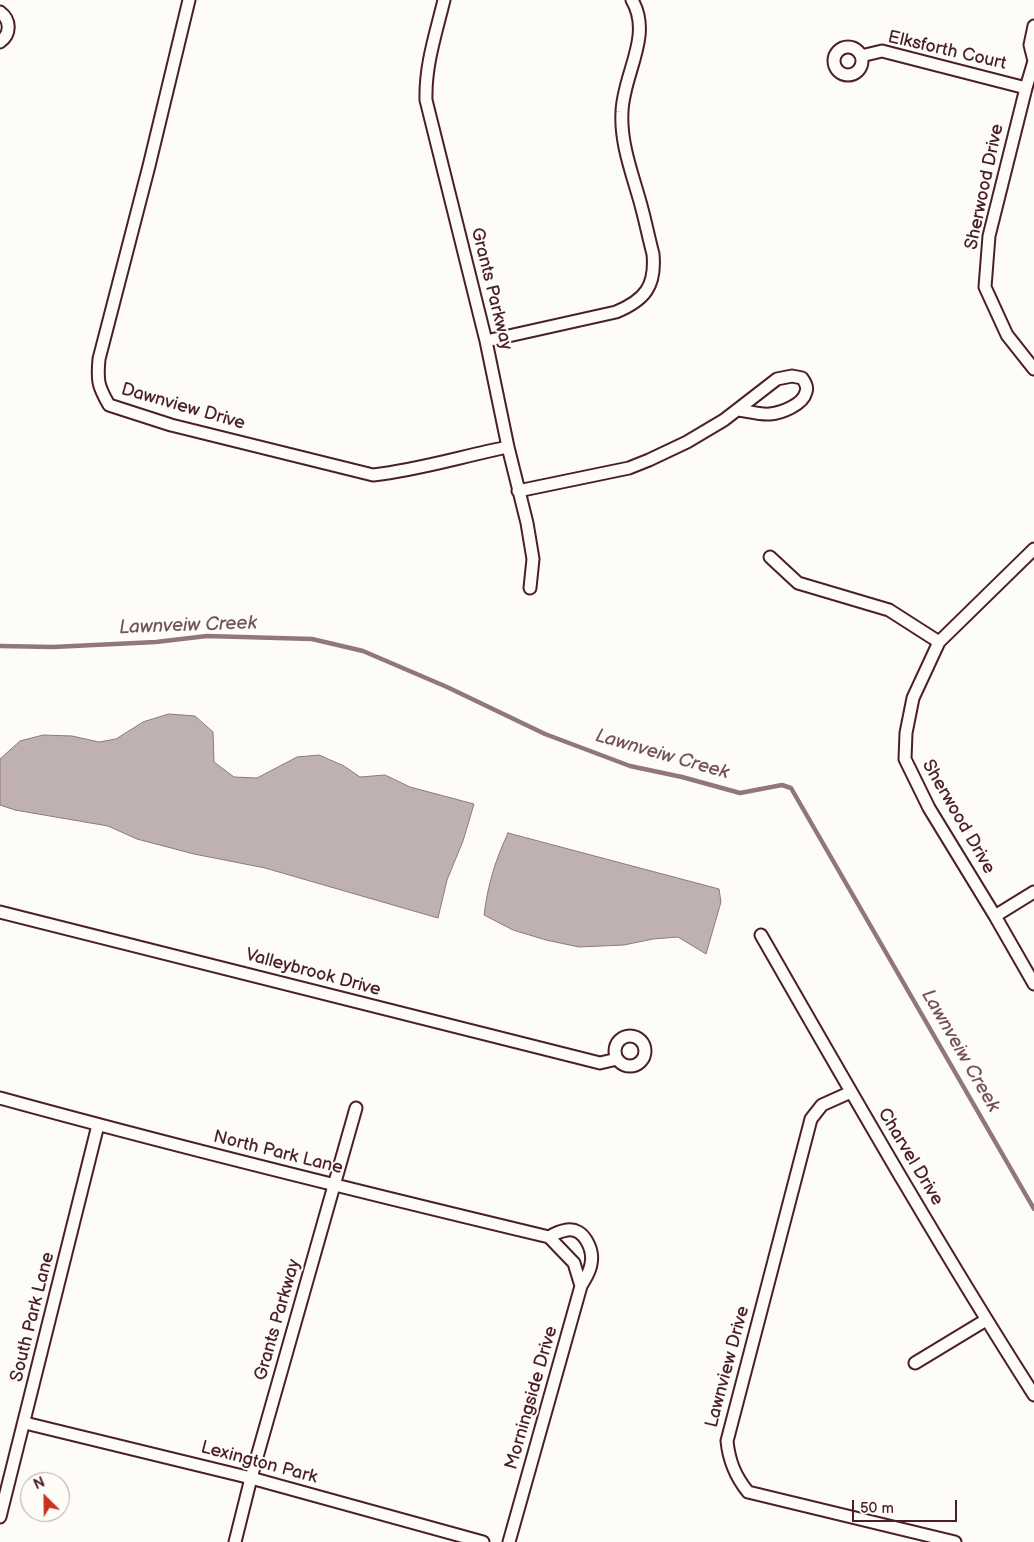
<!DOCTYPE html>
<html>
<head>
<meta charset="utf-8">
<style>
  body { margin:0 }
  #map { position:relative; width:1034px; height:1542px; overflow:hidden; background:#fdfcf7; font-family:"Balsamiq Sans",sans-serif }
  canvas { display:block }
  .north { position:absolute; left:20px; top:1472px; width:50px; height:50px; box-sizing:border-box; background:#fdfcf7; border:1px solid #b5a4a5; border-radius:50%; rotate:337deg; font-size:14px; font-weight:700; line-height:20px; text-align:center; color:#4a1f2b }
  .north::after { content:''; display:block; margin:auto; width:18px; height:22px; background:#c8321e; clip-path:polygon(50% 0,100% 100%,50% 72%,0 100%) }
  .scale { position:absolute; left:852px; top:1500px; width:105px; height:22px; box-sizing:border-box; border:2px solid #4a1f2b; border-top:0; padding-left:6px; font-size:15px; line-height:18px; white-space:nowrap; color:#4a1f2b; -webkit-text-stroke:4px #fdfcf7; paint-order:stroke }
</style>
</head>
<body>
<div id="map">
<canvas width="1034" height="1542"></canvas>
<div class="north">N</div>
<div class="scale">50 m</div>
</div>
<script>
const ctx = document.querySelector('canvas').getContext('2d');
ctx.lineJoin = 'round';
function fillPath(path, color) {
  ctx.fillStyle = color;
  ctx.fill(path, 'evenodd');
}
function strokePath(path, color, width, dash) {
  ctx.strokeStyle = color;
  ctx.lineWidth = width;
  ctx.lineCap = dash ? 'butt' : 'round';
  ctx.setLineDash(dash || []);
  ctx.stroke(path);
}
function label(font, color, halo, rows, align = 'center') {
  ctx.font = font + ' "Balsamiq Sans",sans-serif';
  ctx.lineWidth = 4;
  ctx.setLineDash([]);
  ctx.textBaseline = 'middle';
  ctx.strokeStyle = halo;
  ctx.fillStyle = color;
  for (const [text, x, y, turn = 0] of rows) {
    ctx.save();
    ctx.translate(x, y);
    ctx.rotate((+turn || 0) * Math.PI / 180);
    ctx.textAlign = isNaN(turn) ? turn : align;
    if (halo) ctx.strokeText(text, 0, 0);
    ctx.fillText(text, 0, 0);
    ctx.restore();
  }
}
const water = new Path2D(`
  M 169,714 L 195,716 L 213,732 L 214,762 L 234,777 L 257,778 L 297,757 L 319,755 L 344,766 L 360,777 L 385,775 L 410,787 L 474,804 L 463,841 L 447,880 L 438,918 L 265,868 L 194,854 L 137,839 L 108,826 L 15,810 L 0,805 L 0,759 L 20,741 L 43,735 L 72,736 L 99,742 L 116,739 L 143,722 Z
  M 508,833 L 719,889 L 721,902 L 706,954 L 678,937 L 653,939 L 624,945 L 579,947 L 546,940 L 513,930 L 484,915 C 488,884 495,861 508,833 Z`);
const stream = new Path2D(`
  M 0,646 L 53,647 L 156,642 L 207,636 L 312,639 L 363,651 L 447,687 L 545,734 L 630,766 L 682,777 L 740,793 L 782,785 L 791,788 L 1034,1209`);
const minor = new Path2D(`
  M 189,0 L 149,166 L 99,359 C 97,381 98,386 109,405 L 171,425 L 373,475 C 419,470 463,456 508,447
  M 444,0 C 436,33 425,65 426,100 L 486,341 L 508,447 L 527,523 L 533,559 L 530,588
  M 0,12 C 11,20 11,34 0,42
  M834 61a14 14 0 1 1 28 0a14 14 0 1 1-28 0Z
  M 861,56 L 882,51 L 1026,88
  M 1034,61 L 1026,88 L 989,236 L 985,287 L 1007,335 L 1034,369
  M 1034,61 L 1030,45 L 1034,26
  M 486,341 L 616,312 C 645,300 656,286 653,254 C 649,239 646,224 642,209 C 634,178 620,145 622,112 C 623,74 653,36 632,0
  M 518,491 L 629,468 L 649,460 L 687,442 L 724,420 L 777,379 L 792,376 L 802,378 C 805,382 808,387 806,392 C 803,405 781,413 770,414 C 760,415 747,411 738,410
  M 1034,549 L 939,642 L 913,698 L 906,733 L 905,759 L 929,808 L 995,916 L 1034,984
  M 770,557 L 798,583 L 889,610 L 939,642
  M 0,912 L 600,1063 L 617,1059
  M 995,916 L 1034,892
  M 761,935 C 850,1090 938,1245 1034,1395
  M615 1051a15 15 0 1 1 30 0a15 15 0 1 1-30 0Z
  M 851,1092 L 822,1105 L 811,1119 L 727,1441 C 729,1461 735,1476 748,1492 L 955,1542
  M 0,1098 C 182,1148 365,1193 549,1237 L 574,1263 L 581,1286 L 509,1542
  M 549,1237 C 554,1234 561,1231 567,1230 C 584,1227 594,1250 591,1264 C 590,1272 585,1279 581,1286
  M 915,1363 L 986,1320
  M 25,1423 L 251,1478 L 483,1542
  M 0,1517 L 98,1125
  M 235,1542 L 251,1478 L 356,1108`);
const streetNames = [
  ["Elksforth Court",947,51,13],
  ["Sherwood Drive",985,187,-78],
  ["Grants Parkway",491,289,76],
  ["Dawnview Drive",183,407,16],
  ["Sherwood Drive",958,817,60],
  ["Valleybrook Drive",313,973,15],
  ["North Park Lane",278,1153,14],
  ["Charvel Drive",910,1157,59],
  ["South Park Lane",33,1317,-76],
  ["Grants Parkway",278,1320,-74],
  ["Lawnview Drive",728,1367,-75],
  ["Morningside Drive",532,1398,-74],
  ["Lexington Park",259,1463,15]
];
const waterNames = [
  ["Lawnveiw Creek",188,626,-2],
  ["Lawnveiw Creek",662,755,16],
  ["Lawnveiw Creek",960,1051,60]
];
fillPath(water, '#c0b1b1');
strokePath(water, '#91777b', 1);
strokePath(stream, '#91777b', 4.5);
strokePath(minor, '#4a1f2b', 15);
strokePath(minor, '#fdfcf7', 11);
label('18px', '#4a1f2b', '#fdfcf7', streetNames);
label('italic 19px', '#73525a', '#fdfcf7', waterNames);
</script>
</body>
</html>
